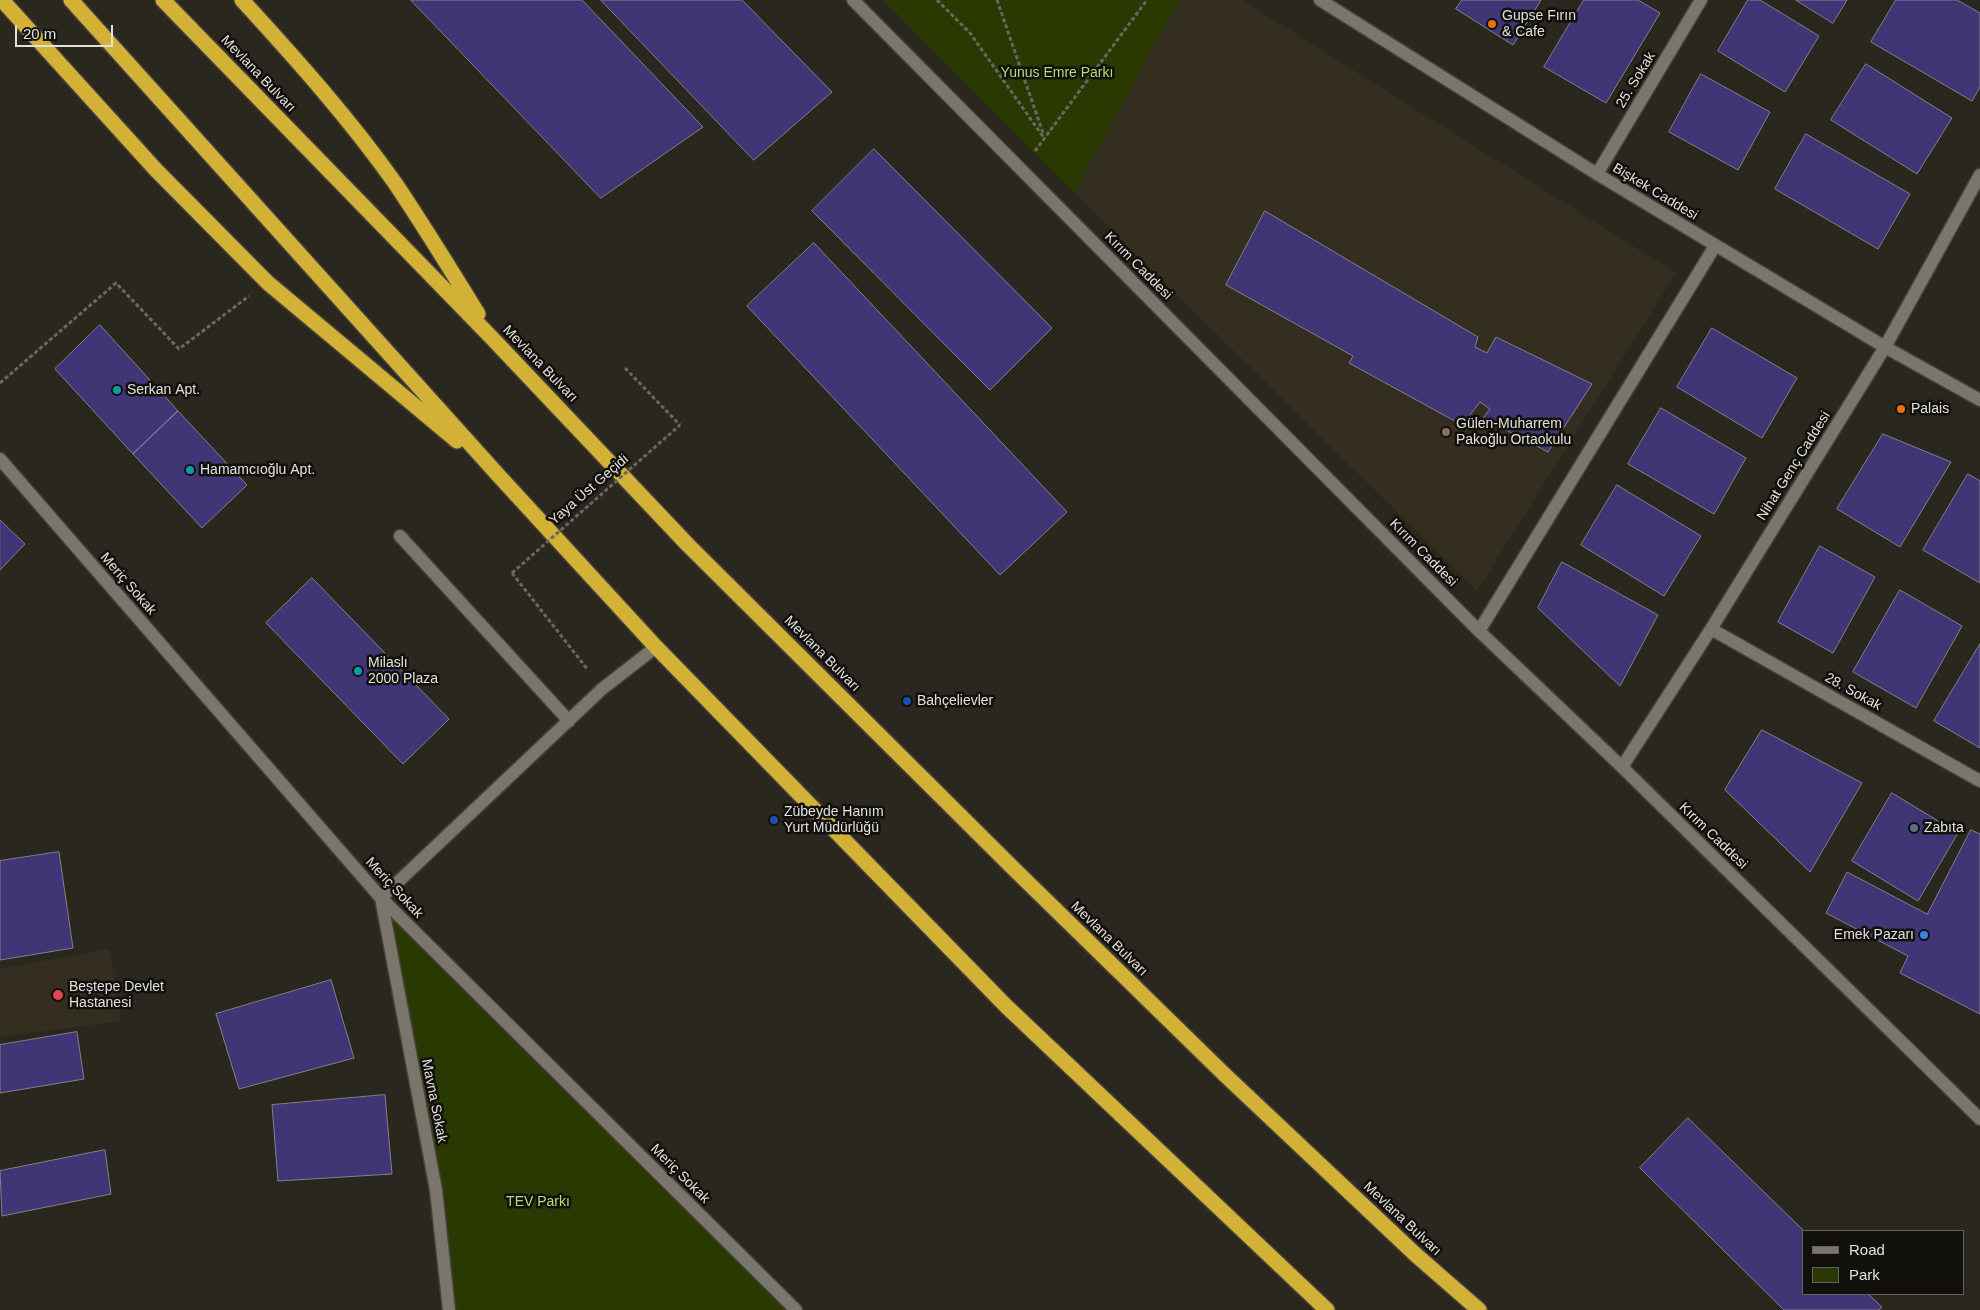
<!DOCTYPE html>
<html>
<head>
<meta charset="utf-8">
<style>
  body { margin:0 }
  #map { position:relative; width:1980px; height:1310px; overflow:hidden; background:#2a271f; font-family:Helvetica,sans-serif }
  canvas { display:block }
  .legend { position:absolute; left:1802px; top:1230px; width:162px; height:65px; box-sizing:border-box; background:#11100c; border:1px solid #65635f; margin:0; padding:6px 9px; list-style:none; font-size:15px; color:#e2e0db }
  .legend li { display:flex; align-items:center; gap:10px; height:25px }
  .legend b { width:25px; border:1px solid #65635f }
  .scale { position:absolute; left:15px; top:25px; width:98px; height:22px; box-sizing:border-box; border:2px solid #e2e0db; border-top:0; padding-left:6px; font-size:15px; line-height:18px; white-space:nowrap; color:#e2e0db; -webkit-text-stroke:4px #11100c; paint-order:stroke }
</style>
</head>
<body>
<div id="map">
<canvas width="1980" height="1310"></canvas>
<ul class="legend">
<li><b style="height:6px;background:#7a766c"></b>Road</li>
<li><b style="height:14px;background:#2a3902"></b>Park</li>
</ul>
<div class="scale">20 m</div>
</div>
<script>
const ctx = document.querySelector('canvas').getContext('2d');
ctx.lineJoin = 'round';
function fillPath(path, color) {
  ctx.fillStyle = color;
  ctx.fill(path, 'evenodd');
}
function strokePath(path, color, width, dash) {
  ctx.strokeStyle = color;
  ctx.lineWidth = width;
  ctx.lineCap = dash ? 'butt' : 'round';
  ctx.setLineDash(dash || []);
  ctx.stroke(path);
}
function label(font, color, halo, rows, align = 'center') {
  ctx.font = font + ' Helvetica,sans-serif';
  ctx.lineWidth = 5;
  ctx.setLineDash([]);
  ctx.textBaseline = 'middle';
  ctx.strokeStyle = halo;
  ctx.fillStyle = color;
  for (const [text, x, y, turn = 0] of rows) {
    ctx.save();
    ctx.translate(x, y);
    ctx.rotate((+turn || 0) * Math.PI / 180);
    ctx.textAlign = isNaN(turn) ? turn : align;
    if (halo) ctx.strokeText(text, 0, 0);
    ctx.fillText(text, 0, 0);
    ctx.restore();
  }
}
const built = new Path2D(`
  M 1179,0 L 1242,0 L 1676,273 L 1477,591 L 1074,193 Z
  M 109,949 L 121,1021 L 0,1037 L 0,969 Z`);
const green = new Path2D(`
  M 883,0 L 1179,0 L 1074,193 Z
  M 381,898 L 805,1310 L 447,1310 Z`);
const building = new Path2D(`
  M 411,0 L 582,0 L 703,127 L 601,198 Z
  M 601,0 L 742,0 L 832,92 L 754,160 Z
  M 1462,0 L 1541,0 L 1513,45 L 1456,9 Z
  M 1584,0 L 1638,0 L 1660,13 L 1606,103 L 1544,67 Z
  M 1748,0 L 1760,0 L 1819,36 L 1785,92 L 1718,51 Z
  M 1796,0 L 1847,0 L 1833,23 Z
  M 1896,0 L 1957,0 L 1980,13 L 1980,87 L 1972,101 L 1871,42 Z
  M 1866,64 L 1952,118 L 1917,174 L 1831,120 Z
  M 1701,74 L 1770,112 L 1738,170 L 1669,132 Z
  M 1806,134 L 1910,194 L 1878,249 L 1775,189 Z
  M 874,149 L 1052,328 L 990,390 L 812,211 Z
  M 1265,211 L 1478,337 L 1475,347 L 1487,353 L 1496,337 L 1592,384 L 1548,452 L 1483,418 L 1490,409 L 1480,402 L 1462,425 L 1349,363 L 1353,356 L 1226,285 Z
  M 814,243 L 1067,512 L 1000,575 L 747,306 Z
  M 100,325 L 178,411 L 133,454 L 55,369 Z
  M 1712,328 L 1797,378 L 1762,438 L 1677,387 Z
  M 1661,408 L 1746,458 L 1714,514 L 1628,464 Z
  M 178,411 L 247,485 L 202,528 L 133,454 Z
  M 1883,434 L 1951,462 L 1900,547 L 1837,509 Z
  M 1968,474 L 1980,481 L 1980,583 L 1923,550 Z
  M 1617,485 L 1701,536 L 1664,596 L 1581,545 Z
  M 0,520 L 25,544 L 0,570 Z
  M 1820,546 L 1875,577 L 1833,653 L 1778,622 Z
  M 1562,562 L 1658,615 L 1620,686 L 1538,608 Z
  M 312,578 L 449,719 L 403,764 L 266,623 Z
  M 1900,590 L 1962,626 L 1916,708 L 1853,672 Z
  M 1980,644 L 1980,748 L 1934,721 Z
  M 1762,730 L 1862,783 L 1810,872 L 1725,790 Z
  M 1892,793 L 1958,833 L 1918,901 L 1852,861 Z
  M 1971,830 L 1980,834 L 1980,1014 L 1900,973 L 1908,956 L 1826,913 L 1847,872 L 1927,914 Z
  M 59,852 L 73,948 L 0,960 L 0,861 Z
  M 331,980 L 354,1058 L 239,1089 L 216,1014 Z
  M 77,1032 L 84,1079 L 0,1093 L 0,1045 Z
  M 385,1095 L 392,1174 L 278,1181 L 272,1105 Z
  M 1688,1118 L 1804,1231 L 1804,1294 L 1868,1294 L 1882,1307 L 1879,1310 L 1784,1310 L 1640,1168 Z
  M 105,1150 L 111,1194 L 2,1216 L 0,1171 Z`);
const path = new Path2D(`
  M 937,0 L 970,33 L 1044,138
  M 997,0 L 1043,133
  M 1035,151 L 1147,0
  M 625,368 L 680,425
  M 0,383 L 116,283 L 179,349 L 249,296
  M 512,573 L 588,670`);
const minor = new Path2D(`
  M 853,0 L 1479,631 L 1622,767 L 1980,1119
  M 1320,0 L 1597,174 L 1885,347 L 1980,400
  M 1597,174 L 1701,0
  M 0,459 L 381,898 L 796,1310
  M 400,536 L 569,721
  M 1711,629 L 1980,781
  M 1479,631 L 1715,246
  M 1622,767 L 1711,629 L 1885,347 L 1980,175
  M 449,1310 L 436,1190 L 381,898 L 602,689 L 656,647`);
const highway = new Path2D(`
  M 2,0 L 156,170 L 268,283 L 457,441
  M 71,0 L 499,476 L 656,647 L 1006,1006 L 1327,1310
  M 163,0 L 491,337 L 688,545 L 1014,869 L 1225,1075 L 1416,1255 L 1479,1310
  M 242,0 C 295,58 349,118 395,183 C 424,226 451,270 478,314`);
const pathBridge = new Path2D(`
  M 512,573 L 680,425`);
const markers = [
  [1492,24,5,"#e8710a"],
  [117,390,5,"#0f9aa8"],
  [1901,409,5,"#e8710a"],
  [1446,432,5,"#8d6e63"],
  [190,470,5,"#0f9aa8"],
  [358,671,5,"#0f9aa8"],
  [907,701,5,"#1a4fb4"],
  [774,820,5,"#1a4fb4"],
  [1914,828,5,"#5c6f8a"],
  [1924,935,5,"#3f7fe0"],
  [58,995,6,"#e0444e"]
];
const poiNames = [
  ["Gupse Fırın",1502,16],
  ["& Cafe",1502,32],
  ["Serkan Apt.",127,390],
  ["Palais",1911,409],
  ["Gülen-Muharrem",1456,424],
  ["Pakoğlu Ortaokulu",1456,440],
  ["Hamamcıoğlu Apt.",200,470],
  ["Milaslı",368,663],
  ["2000 Plaza",368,679],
  ["Bahçelievler",917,701],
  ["Zübeyde Hanım",784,812],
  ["Yurt Müdürlüğü",784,828],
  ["Zabıta",1924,828],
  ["Emek Pazarı",1914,935,"right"],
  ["Beştepe Devlet",69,987],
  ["Hastanesi",69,1003]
];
const parkNames = [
  ["Yunus Emre Parkı",1057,73],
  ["TEV Parkı",538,1202]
];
const streetNames = [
  ["Mevlana Bulvarı",258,74,46],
  ["25. Sokak",1636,80,-59],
  ["Bişkek Caddesi",1655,192,31],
  ["Kırım Caddesi",1138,266,45],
  ["Mevlana Bulvarı",540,364,46],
  ["Nihat Genç Caddesi",1794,466,-58],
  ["Yaya Üst Geçidi",589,490,-41],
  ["Kırım Caddesi",1423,553,45],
  ["Meriç Sokak",128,584,49],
  ["Mevlana Bulvarı",822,654,45],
  ["28. Sokak",1853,692,29],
  ["Kırım Caddesi",1713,836,44],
  ["Meriç Sokak",394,888,47],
  ["Mevlana Bulvarı",1109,939,44],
  ["Mavna Sokak",434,1101,79],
  ["Meriç Sokak",680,1174,45],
  ["Mevlana Bulvarı",1402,1219,43]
];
fillPath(built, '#342e21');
fillPath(green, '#2a3902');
fillPath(building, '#403575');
strokePath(building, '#82818b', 1);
strokePath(minor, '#45423b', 15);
strokePath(highway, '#45423b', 18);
strokePath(path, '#696760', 3, [4, 2.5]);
strokePath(minor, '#7a766c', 12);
strokePath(highway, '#d3b036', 15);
strokePath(pathBridge, '#696760', 3, [4, 2.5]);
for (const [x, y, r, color] of markers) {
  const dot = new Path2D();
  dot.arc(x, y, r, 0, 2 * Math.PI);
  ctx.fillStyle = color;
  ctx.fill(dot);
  strokePath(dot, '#11100c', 2);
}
label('14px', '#e2e0db', '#11100c', poiNames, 'left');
label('14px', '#b7da74', '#11100c', parkNames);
label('14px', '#e2e0db', '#11100c', streetNames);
</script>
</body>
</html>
